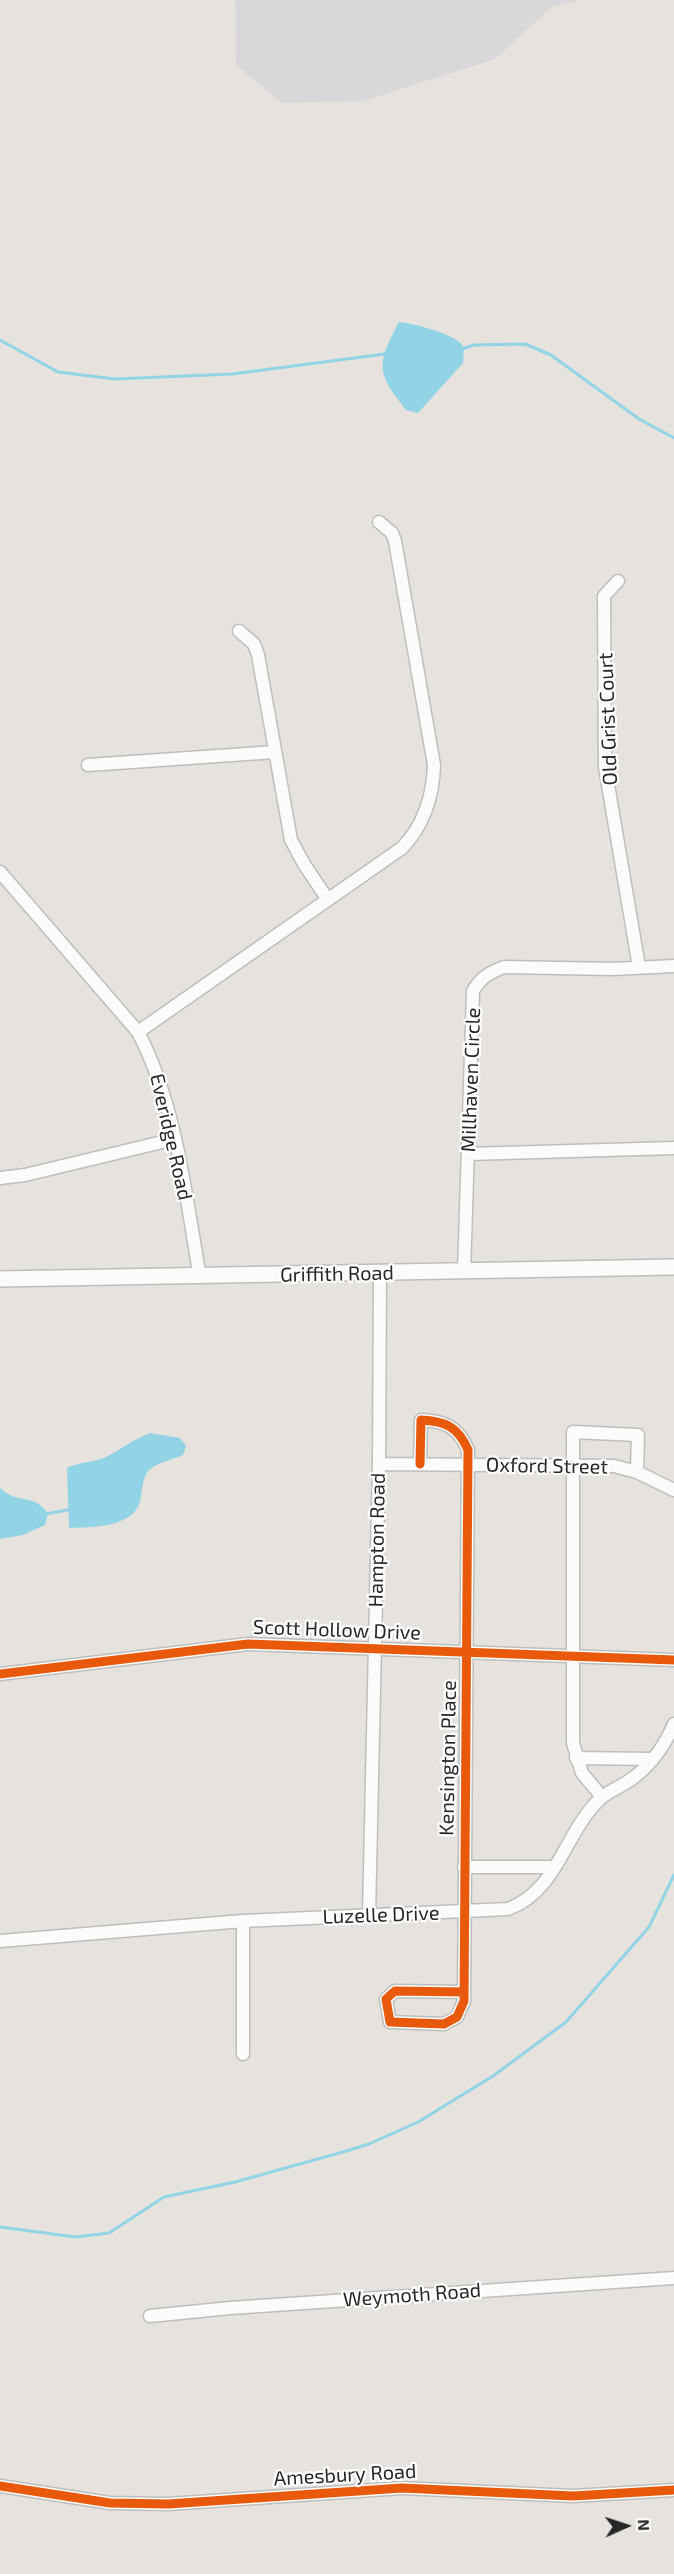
<!DOCTYPE html>
<html>
<head>
<meta charset="utf-8">
<style>
  body { margin:0 }
  #map { position:relative; width:674px; height:2574px; overflow:hidden; background:#e6e2dd; font-family:"Exo 2",sans-serif }
  canvas { display:block }
  .north { position:absolute; left:596px; top:2496px; width:60px; height:60px; -webkit-text-stroke:4px #fff; paint-order:stroke; rotate:87deg; font-size:16px; font-weight:700; line-height:24px; text-align:center; color:#272727 }
  .north::after { content:''; display:block; margin:auto; width:21px; height:27px; background:#272727; clip-path:polygon(50% 0,100% 100%,50% 72%,0 100%) }
</style>
</head>
<body>
<div id="map">
<canvas width="674" height="2574"></canvas>
<div class="north">N</div>
</div>
<script>
const ctx = document.querySelector('canvas').getContext('2d');
ctx.lineJoin = 'round';
function fillPath(path, color) {
  ctx.fillStyle = color;
  ctx.fill(path, 'evenodd');
}
function strokePath(path, color, width, dash) {
  ctx.strokeStyle = color;
  ctx.lineWidth = width;
  ctx.lineCap = dash ? 'butt' : 'round';
  ctx.setLineDash(dash || []);
  ctx.stroke(path);
}
function label(font, color, halo, rows, align = 'center') {
  ctx.font = font + ' "Exo 2",sans-serif';
  ctx.lineWidth = 4.5;
  ctx.setLineDash([]);
  ctx.textBaseline = 'middle';
  ctx.strokeStyle = halo;
  ctx.fillStyle = color;
  for (const [text, x, y, turn = 0] of rows) {
    ctx.save();
    ctx.translate(x, y);
    ctx.rotate((+turn || 0) * Math.PI / 180);
    ctx.textAlign = isNaN(turn) ? turn : align;
    if (halo) ctx.strokeText(text, 0, 0);
    ctx.fillText(text, 0, 0);
    ctx.restore();
  }
}
const industrial = new Path2D(`
  M 235,0 L 579,0 L 552,7 L 495,59 L 363,101 L 282,103 L 236,65 Z`);
const water = new Path2D(`
  M 399,322 C 412,323 460,335 464,348 L 463,363 L 418,413 L 406,410 C 376,372 376,365 399,322 Z
  M 150,1433 L 180,1438 L 186,1446 L 183,1455 C 174,1459 156,1463 149,1470 C 142,1478 142,1492 140,1502 C 132,1528 91,1527 69,1528 L 67,1468 C 80,1461 96,1463 108,1456 C 123,1448 134,1439 150,1433 Z
  M 0,1488 C 17,1505 34,1492 48,1514 L 45,1525 L 23,1535 L 0,1539 Z`);
const stream = new Path2D(`
  M 0,340 L 58,372 L 115,379 L 232,374 L 385,354
  M 462,349 L 474,345 L 525,344 L 551,355 L 639,419 L 674,438
  M 46,1514 L 72,1509
  M 0,2227 L 75,2237 L 109,2233 L 164,2197 L 235,2182 L 343,2152 L 369,2144 L 418,2122 L 493,2076 L 566,2022 L 649,1927 L 674,1875`);
const minor = new Path2D(`
  M 618,581 L 604,596 L 605,767 L 639,967
  M 239,631 L 254,644 L 258,655 L 291,840 L 304,864 L 328,900
  M 88,765 L 275,752
  M 0,872 L 138,1032 C 177,1107 185,1194 200,1277
  M 138,1032 L 402,848 C 424,825 433,797 434,765 L 395,541 L 392,533 L 379,522
  M 469,1154 L 674,1148
  M 0,1178 L 25,1175 L 175,1139
  M 464,1272 L 473,991 C 481,977 489,973 504,967 L 613,969 L 674,966
  M 379,1464 L 614,1466 L 637,1472 L 674,1490
  M 420,1464 L 421,1420 C 444,1421 458,1426 468,1450 L 464,2001 L 457,2017 L 444,2024 L 390,2022 L 386,1999 L 395,1991 L 464,1992
  M 0,1674 L 248,1644 L 674,1660
  M 576,1758 L 653,1759
  M 602,1797 L 582,1773 L 573,1743 L 573,1432 L 638,1435 L 637,1472
  M 464,1867 L 555,1867
  M 369,1914 L 379,1464 L 380,1274
  M 0,1941 L 243,1921 L 508,1909 C 559,1890 564,1832 601,1798 C 610,1790 623,1786 633,1778 C 652,1764 665,1745 674,1724
  M 243,2054 L 243,1921
  M 150,2316 L 230,2308 L 674,2278
  M 0,2486 L 110,2503 L 168,2504 L 402,2488 L 573,2496 L 674,2490`);
const tertiary = new Path2D(`
  M 0,1279 L 674,1267`);
const cycleway = new Path2D(`
  M 420,1464 L 421,1420 C 444,1421 458,1426 468,1450 L 464,2001 L 457,2017 L 444,2024 L 390,2022 L 386,1999 L 395,1991 L 464,1992
  M 0,1674 L 248,1644 L 674,1660
  M 0,2486 L 110,2503 L 168,2504 L 402,2488 L 573,2496 L 674,2490`);
const streetNames = [
  ["Old Grist Court",608,719,-92],
  ["Millhaven Circle",471,1080,-88],
  ["Everidge Road",171,1137,77],
  ["Griffith Road",337,1274,-1],
  ["Oxford Street",547,1466,1],
  ["Hampton Road",377,1540,-89],
  ["Scott Hollow Drive",337,1630,2],
  ["Kensington Place",448,1758,-89],
  ["Luzelle Drive",381,1915,-2],
  ["Weymoth Road",412,2295,-4],
  ["Amesbury Road",345,2475,-3]
];
fillPath(industrial, '#d9d7d9');
fillPath(water, '#92d4e6');
strokePath(stream, '#92d4e6', 3);
strokePath(minor, '#bfbebe', 15);
strokePath(tertiary, '#bfbebe', 18);
strokePath(minor, '#fbfbfa', 12);
strokePath(tertiary, '#fbfbfa', 15);
strokePath(cycleway, '#e8590c', 9);
label('20px', '#272727', '#fff', streetNames);
</script>
</body>
</html>
